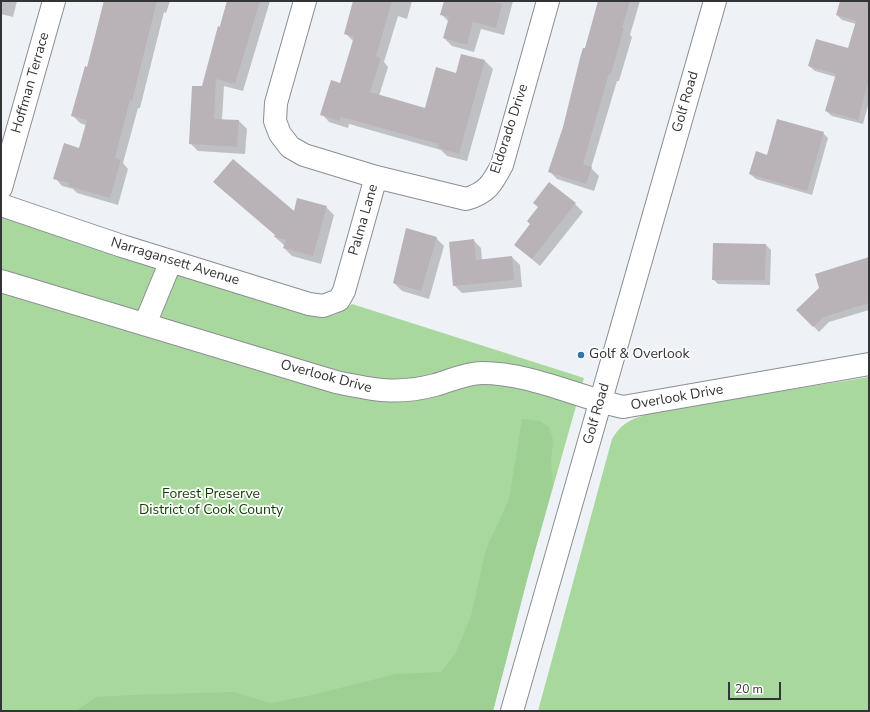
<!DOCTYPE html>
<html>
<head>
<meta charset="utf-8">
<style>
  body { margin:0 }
  #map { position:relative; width:870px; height:712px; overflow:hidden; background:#eef1f6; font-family:"Nunito Sans",sans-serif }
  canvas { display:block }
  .frame { position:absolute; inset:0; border:2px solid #333436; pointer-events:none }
  .scale { position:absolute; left:728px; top:682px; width:53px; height:18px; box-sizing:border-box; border:2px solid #333436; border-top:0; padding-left:5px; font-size:12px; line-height:14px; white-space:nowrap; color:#333436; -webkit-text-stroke:3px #fff; paint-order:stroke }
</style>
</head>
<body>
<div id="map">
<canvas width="870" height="712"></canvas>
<div class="frame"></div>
<div class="scale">20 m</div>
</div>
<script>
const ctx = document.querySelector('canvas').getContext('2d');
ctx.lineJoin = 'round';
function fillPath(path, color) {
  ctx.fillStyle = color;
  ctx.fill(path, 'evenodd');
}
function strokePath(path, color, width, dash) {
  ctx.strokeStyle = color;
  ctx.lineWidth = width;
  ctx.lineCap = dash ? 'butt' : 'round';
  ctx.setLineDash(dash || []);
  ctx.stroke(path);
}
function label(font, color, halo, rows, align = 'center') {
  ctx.font = font + ' "Nunito Sans",sans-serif';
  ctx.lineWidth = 3.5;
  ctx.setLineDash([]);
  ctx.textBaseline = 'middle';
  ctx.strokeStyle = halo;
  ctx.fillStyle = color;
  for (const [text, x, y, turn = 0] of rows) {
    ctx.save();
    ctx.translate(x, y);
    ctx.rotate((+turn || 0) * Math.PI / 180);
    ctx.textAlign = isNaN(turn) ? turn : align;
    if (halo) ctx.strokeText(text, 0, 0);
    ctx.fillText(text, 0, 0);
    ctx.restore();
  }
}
const green = new Path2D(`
  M 1,216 L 318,317 C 333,317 341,313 352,304 L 584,378 L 529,572 L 493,711 L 1,711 Z
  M 869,377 L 869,711 L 538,711 L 612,439 C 624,419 635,419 656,411 Z`);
const forest = new Path2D(`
  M 522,419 L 540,421 L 549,427 L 553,440 L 551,462 L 553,485 L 529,572 L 493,711 L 76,711 L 96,697 L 132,695 L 234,692 L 270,703 L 308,696 L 396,674 L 441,672 L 455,654 L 471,616 L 486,549 L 509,500 Z`);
const shadow = new Path2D(`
  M 1,1 L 17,1 L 13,17 L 1,14 Z
  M 104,1 L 170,1 L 166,13 L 164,12 L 140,108 L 138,108 L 123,163 L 128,169 L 118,205 L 77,193 L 73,189 L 62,186 L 55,178 L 80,149 L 86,125 L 80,123 L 72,115 L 88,68 Z
  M 227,1 L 270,1 L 243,91 L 224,86 L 222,120 L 239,121 L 247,129 L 245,154 L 198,151 L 190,143 L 203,87 Z
  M 359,1 L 412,1 L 407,19 L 398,16 L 384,62 L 388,67 L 379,96 L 426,109 L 457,74 L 462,55 L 485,61 L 493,69 L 467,161 L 447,156 L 441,150 L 349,124 L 348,128 L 329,122 L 322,114 L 341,84 L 353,41 L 345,33 Z
  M 455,1 L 513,1 L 504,35 L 481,29 L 474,52 L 452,46 L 444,38 L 449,22 L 441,14 Z
  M 599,1 L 640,1 L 630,35 L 632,37 L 619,81 L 617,81 L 591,168 L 599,176 L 594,191 L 557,179 L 549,171 L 564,128 Z
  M 841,1 L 869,1 L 869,102 L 863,124 L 832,116 L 826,111 L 836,77 L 815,71 L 809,66 L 849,49 L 856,24 L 842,20 L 837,15 Z
  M 823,133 L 828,138 L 812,195 L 756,179 L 750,174 L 768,156 Z
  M 575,204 L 583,212 L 540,266 L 515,245 Z
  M 326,207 L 334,215 L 321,264 L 292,256 L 284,248 L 285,246 L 275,237 L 294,212 Z
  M 436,238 L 444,246 L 429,299 L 402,291 L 394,283 Z
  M 473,240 L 481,248 L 482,260 L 512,257 L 520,265 L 522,287 L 462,293 L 454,285 Z
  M 766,245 L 771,250 L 770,285 L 718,284 L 713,279 Z
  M 869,258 L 869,310 L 829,322 L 819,332 L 798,310 Z`);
const building = new Path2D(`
  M 104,1 L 157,1 L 132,101 L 130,100 L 115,158 L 121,160 L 110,198 L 68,186 L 69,183 L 53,179 L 64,143 L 79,148 L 87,120 L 71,116 L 85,66 L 87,67 Z
  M 227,1 L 260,1 L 235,84 L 216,79 L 214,119 L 239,120 L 237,147 L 189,144 L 192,86 L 202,86 L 218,26 L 220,27 Z
  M 353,1 L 392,1 L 376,56 L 381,58 L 370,92 L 425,108 L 436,67 L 456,73 L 461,54 L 485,60 L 459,154 L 438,148 L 439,144 L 341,117 L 340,121 L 320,115 L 331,80 L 340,83 L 354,37 L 344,34 Z
  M 444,1 L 490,1 L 502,4 L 496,28 L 473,22 L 467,45 L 443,38 L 449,17 L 440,15 Z
  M 598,1 L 630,1 L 622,28 L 624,28 L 611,74 L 609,73 L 583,164 L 592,167 L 586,184 L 548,172 L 563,127 L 580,58 L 583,48 L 585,48 Z
  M 840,1 L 869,1 L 869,79 L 858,120 L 825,111 L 836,74 L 808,66 L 816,39 L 848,48 L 856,21 L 836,15 Z
  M 777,119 L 824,132 L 807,191 L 749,174 L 756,151 L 767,155 Z
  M 233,159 L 294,211 L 297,198 L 327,206 L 313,256 L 283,248 L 286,240 L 274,237 L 275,235 L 213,182 Z
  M 549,182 L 576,203 L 532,259 L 514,245 L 530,224 L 527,221 L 538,207 L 533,203 Z
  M 406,228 L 437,237 L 421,291 L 393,283 Z
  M 474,239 L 476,260 L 512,256 L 514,280 L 453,286 L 449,242 Z
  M 713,243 L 766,244 L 765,280 L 712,280 Z
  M 869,257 L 869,303 L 824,317 L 813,327 L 796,310 L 819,288 L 815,274 Z`);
const minor = new Path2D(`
  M 305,1 L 276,103 L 275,121 L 280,134 L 290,147 L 304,155 L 376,177 L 466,199 C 487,193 492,184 502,165 L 548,1
  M 1,188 L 54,1
  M 1,205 L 122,246 L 309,304 L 323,306 L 339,300 L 344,291 L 376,177
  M 1,281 L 336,382 C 374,390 397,395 435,385 C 450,381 466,373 482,373 C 530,373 577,397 623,407 L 869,364
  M 145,324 L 171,261`);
const major = new Path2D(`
  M 512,711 L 715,1`);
const markers = [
  [581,355,4,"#3076ab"]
];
const streetNames = [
  ["Hoffman Terrace",31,83,-74],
  ["Golf Road",686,102,-74],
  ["Eldorado Drive",510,129,-72],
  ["Palma Lane",364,220,-74],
  ["Narragansett Avenue",175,262,17],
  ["Overlook Drive",326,377,15],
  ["Overlook Drive",677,398,-10],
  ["Golf Road",597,414,-74]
];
const poiNames = [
  ["Golf & Overlook",589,355]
];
const parkNames = [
  ["Forest Preserve",211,495],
  ["District of Cook County",211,511]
];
fillPath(green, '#a8d89d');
fillPath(forest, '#9ecf93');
fillPath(shadow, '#0003');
fillPath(building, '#b9b3b7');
strokePath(minor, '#8b8e93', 24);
strokePath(major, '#8b8e93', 24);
strokePath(minor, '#fff', 22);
strokePath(major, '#fff', 22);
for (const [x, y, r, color] of markers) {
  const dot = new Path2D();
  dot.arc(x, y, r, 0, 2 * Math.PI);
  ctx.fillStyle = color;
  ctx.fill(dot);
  strokePath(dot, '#fff', 1.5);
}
label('14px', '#333436', '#fff', streetNames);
label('14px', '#333436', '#fff', poiNames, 'left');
label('14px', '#0f3e01', '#fff', parkNames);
</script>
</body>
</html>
